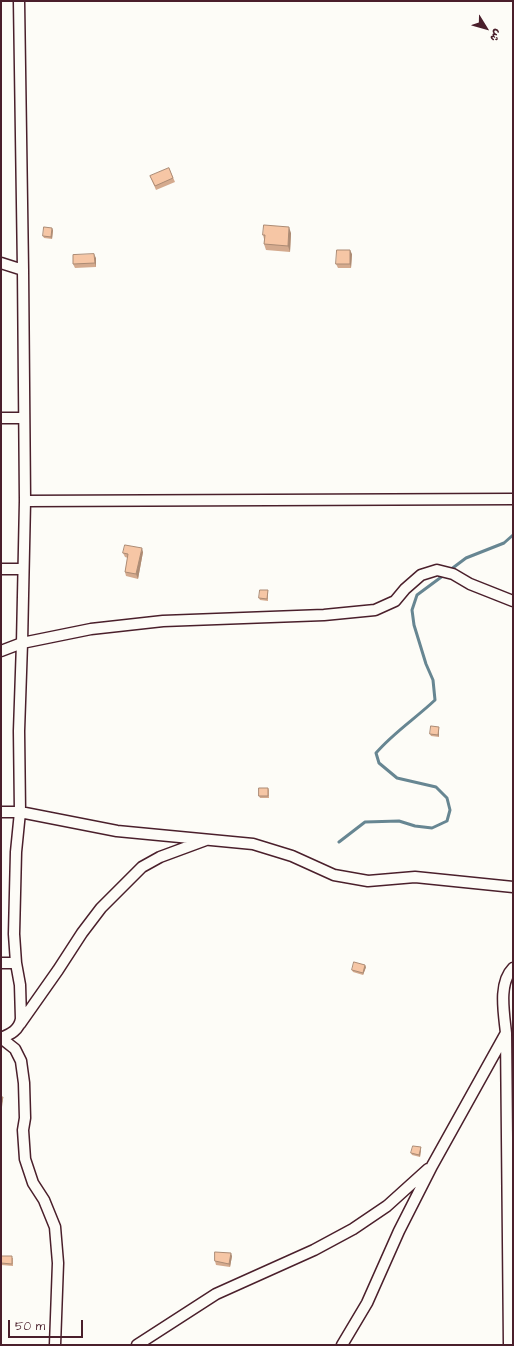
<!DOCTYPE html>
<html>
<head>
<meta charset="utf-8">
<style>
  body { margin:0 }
  #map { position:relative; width:514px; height:1346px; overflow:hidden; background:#fdfcf7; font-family:"Architects Daughter","Playpen Sans Arabic",sans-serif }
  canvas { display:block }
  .frame { position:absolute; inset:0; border:2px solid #4a1f2b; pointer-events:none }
  .north { position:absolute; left:466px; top:8px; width:40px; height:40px; -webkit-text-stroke:3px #fdfcf7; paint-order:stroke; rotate:127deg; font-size:11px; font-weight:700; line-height:16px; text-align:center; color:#4a1f2b }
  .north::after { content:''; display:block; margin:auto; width:14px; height:18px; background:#4a1f2b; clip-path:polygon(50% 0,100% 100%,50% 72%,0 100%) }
  .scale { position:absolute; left:8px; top:1320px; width:75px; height:18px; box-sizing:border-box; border:2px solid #4a1f2b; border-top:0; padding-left:5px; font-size:12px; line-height:14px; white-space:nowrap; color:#4a1f2b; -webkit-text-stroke:3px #fdfcf7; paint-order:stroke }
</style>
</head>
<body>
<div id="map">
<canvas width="514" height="1346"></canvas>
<div class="frame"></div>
<div class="north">ش</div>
<div class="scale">50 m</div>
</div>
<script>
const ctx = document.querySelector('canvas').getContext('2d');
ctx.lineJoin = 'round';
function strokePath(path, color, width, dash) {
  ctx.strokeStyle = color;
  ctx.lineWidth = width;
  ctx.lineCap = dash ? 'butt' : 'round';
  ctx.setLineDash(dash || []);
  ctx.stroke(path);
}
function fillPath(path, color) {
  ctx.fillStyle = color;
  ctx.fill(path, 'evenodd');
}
const stream = new Path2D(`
  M 450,570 L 466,558 L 504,543 L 513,535
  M 339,842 L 365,822 L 399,821 L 415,826 L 432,828 L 447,821 L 450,810 L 447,798 L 436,787 L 397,778 L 379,763 L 376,753 C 393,733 416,718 435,700 L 433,680 L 426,664 L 414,625 L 412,610 L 417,595 L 444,575`);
const minor = new Path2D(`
  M 1,263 L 23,270
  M 1,418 L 24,418
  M 25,501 L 513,499
  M 1,569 L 22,569
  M 1,651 L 22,643 L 25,501 L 23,270 L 19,1
  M 1,812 L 20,812 L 117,831 L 253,844 L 292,856 L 334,875 L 368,881 L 415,877 L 513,887
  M 1,963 L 16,963
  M 20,1024 L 58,970 L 82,933 L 101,908 L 142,867 L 160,857 L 206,840
  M 1,1038 C 11,1034 19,1030 21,1019 L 20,985 L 16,963 L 14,934 L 16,852 L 20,812 L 19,731 L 22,643 L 91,629 L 163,621 L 324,615 L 375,610 L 395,601 L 405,589 L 421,575 L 437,570 L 453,574 L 470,584 L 513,601
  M 1,1038 L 15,1049 L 21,1061 L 24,1083 L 25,1118 L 23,1130 L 25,1159 L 33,1183 L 44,1200 L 55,1227 L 58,1263 L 55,1345
  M 137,1345 L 216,1294 L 314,1250 L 353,1229 L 387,1206 L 428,1169
  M 342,1345 L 367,1303 L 399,1231 L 432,1166 L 506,1033
  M 509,1345 L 506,1033 C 504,1013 498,983 513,968`);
const wall = new Path2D(`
  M 169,168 L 175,182 L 156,190 L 150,176 Z
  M 53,230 L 52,239 L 44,238 L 43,236 Z
  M 291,233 L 290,252 L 266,250 L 264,244 L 264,239 L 263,235 Z
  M 352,254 L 351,268 L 338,268 L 336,264 Z
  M 96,258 L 96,267 L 75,268 L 73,264 Z
  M 143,552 L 138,579 L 126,576 L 125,572 L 128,558 L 125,557 L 123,553 Z
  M 268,590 L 268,601 L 260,600 L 259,598 Z
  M 439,727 L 439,737 L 431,736 L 430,734 Z
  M 268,788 L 269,790 L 269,798 L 260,798 L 259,796 Z
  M 366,967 L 363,975 L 353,972 L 352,970 Z
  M 421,1147 L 421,1149 L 420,1157 L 412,1155 L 411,1153 Z
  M 1,1256 L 13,1258 L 13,1266 L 1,1265 Z
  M 232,1256 L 230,1267 L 216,1265 L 215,1261 Z`);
const shadedWall = new Path2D(`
  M 289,227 L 291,233 L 290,252 L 288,246 Z
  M 52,228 L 53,230 L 52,239 L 51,237 Z
  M 350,250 L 352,254 L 351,268 L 350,264 Z
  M 94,254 L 96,258 L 96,267 L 95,263 Z
  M 142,548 L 143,552 L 138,579 L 136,574 Z
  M 439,727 L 439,737 L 438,735 Z
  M 365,965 L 366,967 L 363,975 L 363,973 Z
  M 3,1097 L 3,1099 L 2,1107 L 1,1105 Z
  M 421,1147 L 421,1149 L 420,1157 L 419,1155 Z
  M 231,1253 L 232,1256 L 230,1267 L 229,1264 Z`);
const building = new Path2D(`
  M 169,168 L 173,178 L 155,186 L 150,176 Z
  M 264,225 L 289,227 L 288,246 L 264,244 L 265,235 L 263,235 Z
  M 44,227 L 52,228 L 51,237 L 43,236 Z
  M 337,250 L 350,250 L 350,264 L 336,264 Z
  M 94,254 L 95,263 L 73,264 L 73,255 Z
  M 125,545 L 142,548 L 136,574 L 125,572 L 128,554 L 123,553 Z
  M 260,590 L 268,590 L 267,599 L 259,598 Z
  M 431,726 L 439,727 L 438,735 L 430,734 Z
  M 259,788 L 268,788 L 268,796 L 259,796 Z
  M 354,962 L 365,965 L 363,973 L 352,970 Z
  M 1,1097 L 3,1097 L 1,1105 Z
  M 413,1146 L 421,1147 L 419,1155 L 411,1153 Z
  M 215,1252 L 231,1253 L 229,1264 L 215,1261 Z
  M 1,1256 L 12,1256 L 12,1264 L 1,1263 Z`);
strokePath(stream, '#678692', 3);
strokePath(minor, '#4a1f2b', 13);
strokePath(minor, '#fdfcf7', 10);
fillPath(wall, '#d4aa8e');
fillPath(shadedWall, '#ac8b74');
fillPath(building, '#f6c6a5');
strokePath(building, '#ac8b74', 1);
</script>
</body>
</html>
